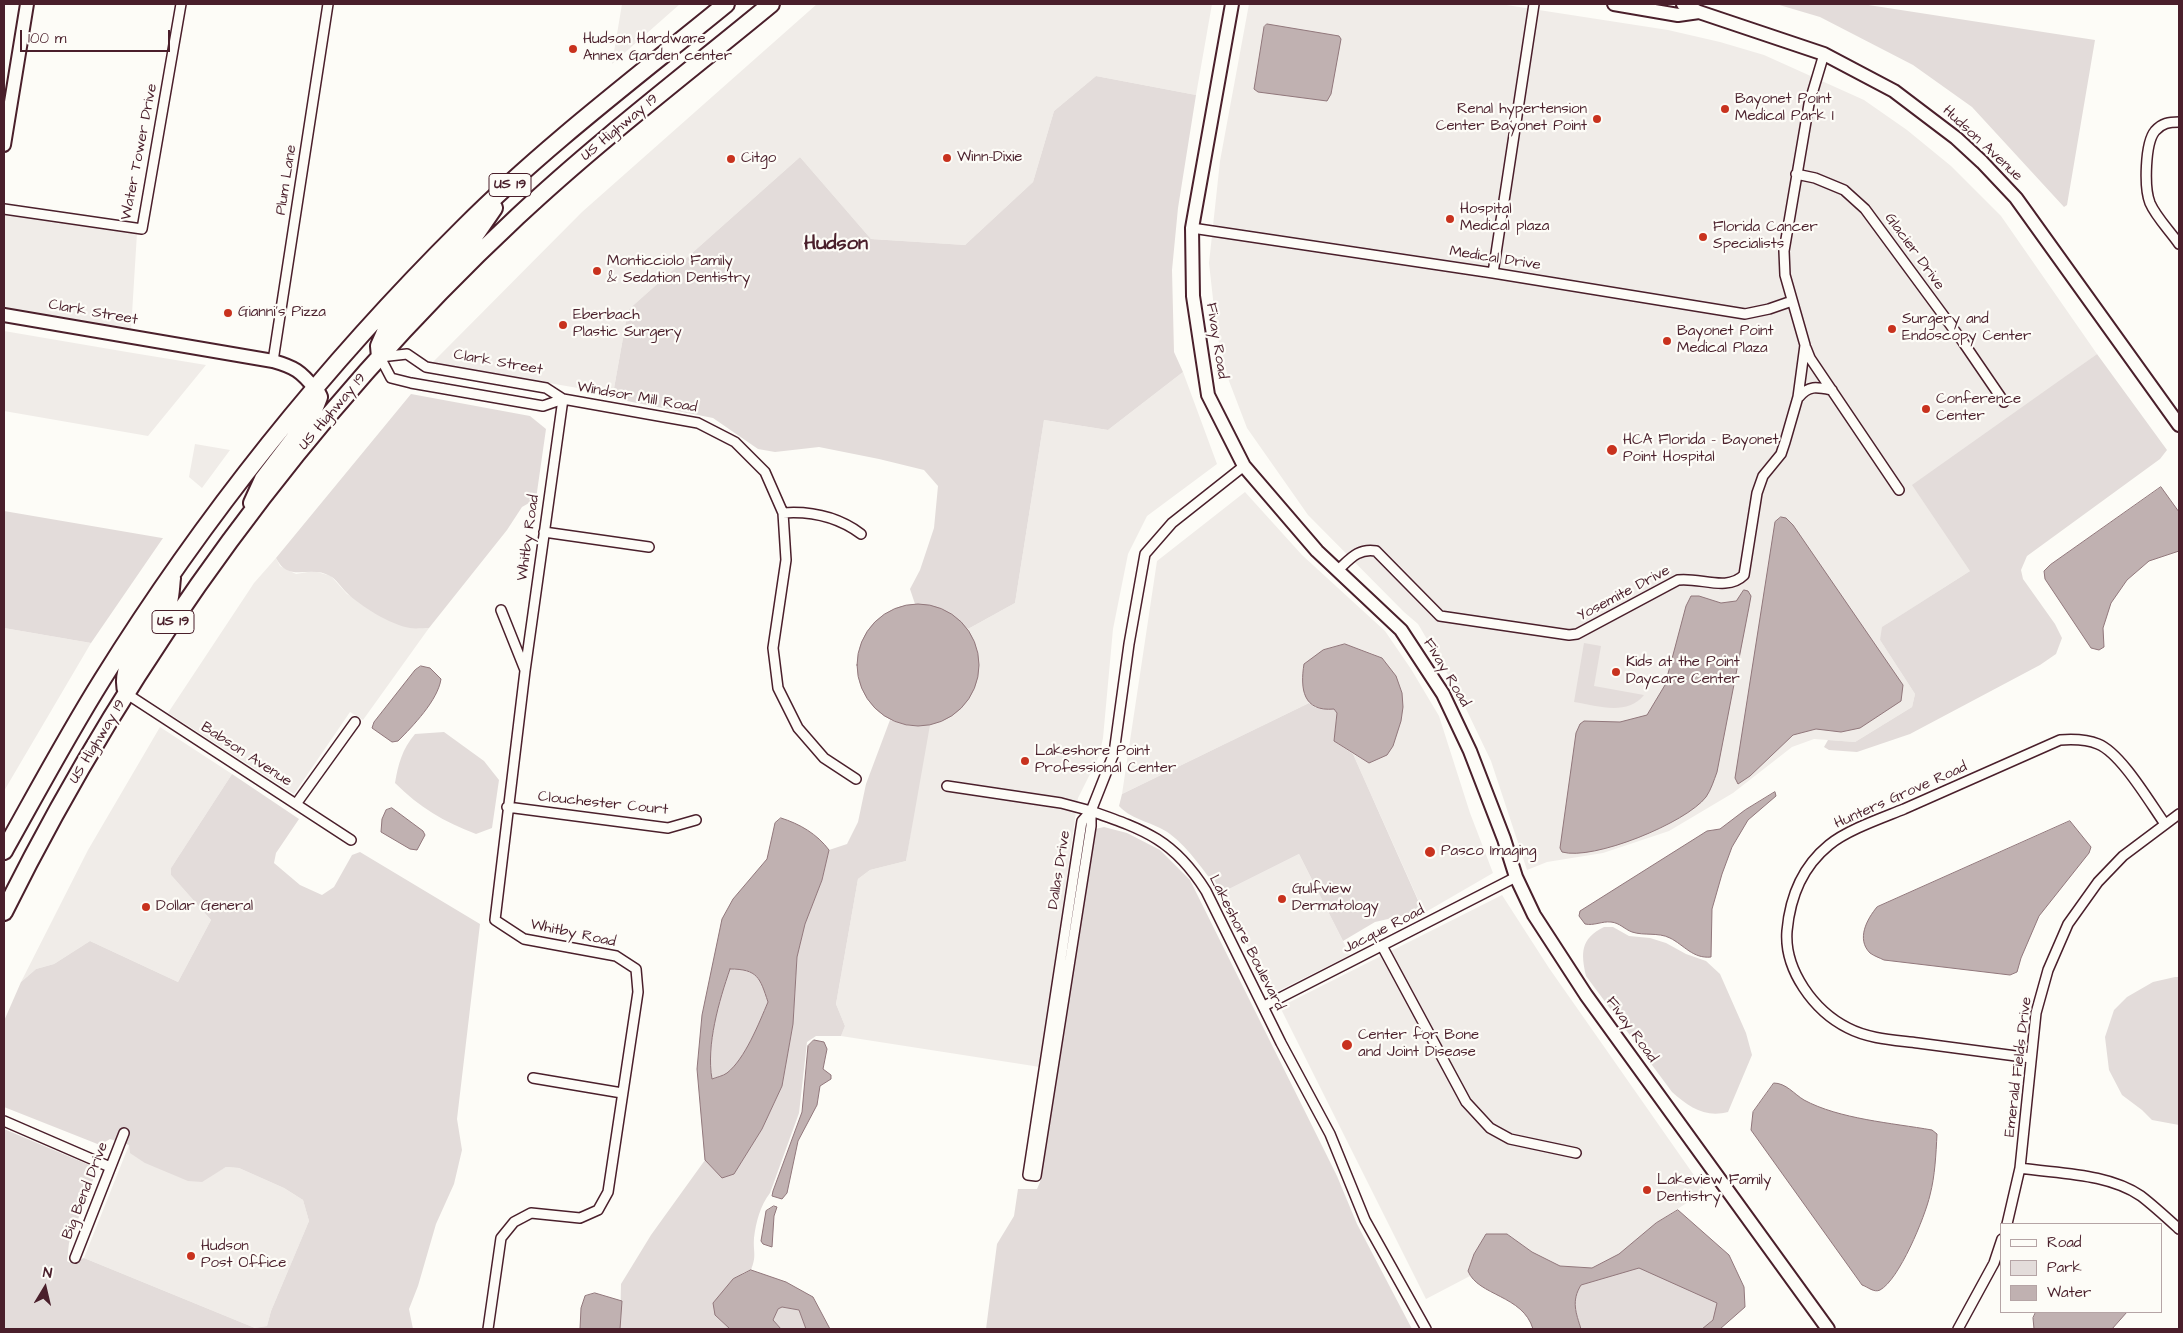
<!DOCTYPE html>
<html>
<head>
<meta charset="utf-8">
<style>
  body { margin:0 }
  #map { position:relative; width:2183px; height:1333px; overflow:hidden; background:#fdfcf7; font-family:"Architects Daughter",sans-serif }
  canvas { display:block }
  .frame { position:absolute; inset:0; border:5px solid #4a1f2b; pointer-events:none }
  .legend { position:absolute; left:2000px; top:1223px; width:162px; height:90px; box-sizing:border-box; background:#fdfcf7; border:1px solid #b5a4a5; margin:0; padding:6px 9px; list-style:none; font-size:15px; color:#4a1f2b }
  .legend li { display:flex; align-items:center; gap:10px; height:25px }
  .legend b { width:25px; border:1px solid #b5a4a5 }
  .north { position:absolute; left:20px; top:1263px; width:50px; height:50px; -webkit-text-stroke:4px #fdfcf7; paint-order:stroke; rotate:9deg; font-size:14px; font-weight:700; line-height:20px; text-align:center; color:#4a1f2b }
  .north::after { content:''; display:block; margin:auto; width:18px; height:22px; background:#4a1f2b; clip-path:polygon(50% 0,100% 100%,50% 72%,0 100%) }
  .scale { position:absolute; left:20px; top:30px; width:150px; height:22px; box-sizing:border-box; border:2px solid #4a1f2b; border-top:0; padding-left:6px; font-size:15px; line-height:18px; white-space:nowrap; color:#4a1f2b; -webkit-text-stroke:4px #fdfcf7; paint-order:stroke }
</style>
</head>
<body>
<div id="map">
<canvas width="2183" height="1333"></canvas>
<div class="frame"></div>
<ul class="legend">
<li><b style="height:6px;background:#fdfcf7"></b>Road</li>
<li><b style="height:14px;background:#e3dcda"></b>Park</li>
<li><b style="height:14px;background:#c0b1b1"></b>Water</li>
</ul>
<div class="north">N</div>
<div class="scale">100 m</div>
</div>
<script>
const ctx = document.querySelector('canvas').getContext('2d');
ctx.lineJoin = 'round';
function fillPath(path, color) {
  ctx.fillStyle = color;
  ctx.fill(path, 'evenodd');
}
function strokePath(path, color, width, dash) {
  ctx.strokeStyle = color;
  ctx.lineWidth = width;
  ctx.lineCap = dash ? 'butt' : 'round';
  ctx.setLineDash(dash || []);
  ctx.stroke(path);
}
function label(font, color, halo, rows, align = 'center') {
  ctx.font = font + ' "Architects Daughter",sans-serif';
  ctx.lineWidth = 4.5;
  ctx.setLineDash([]);
  ctx.textBaseline = 'middle';
  ctx.strokeStyle = halo;
  ctx.fillStyle = color;
  for (const [text, x, y, turn = 0] of rows) {
    ctx.save();
    ctx.translate(x, y);
    ctx.rotate((+turn || 0) * Math.PI / 180);
    ctx.textAlign = isNaN(turn) ? turn : align;
    if (halo) ctx.strokeText(text, 0, 0);
    ctx.fillText(text, 0, 0);
    ctx.restore();
  }
}
const built = new Path2D(`
  M 622,4 L 680,4 L 612,64 Z
  M 817,4 L 1212,4 L 1196,95 L 1096,76 L 1054,111 L 1033,182 L 965,245 L 871,239 L 800,157 L 628,310 L 613,394 L 432,363 L 582,212 Z
  M 1249,4 L 1500,4 L 1668,30 L 1720,42 L 1764,55 L 1864,100 L 1907,130 L 1951,166 L 2001,216 L 2097,354 L 2068,375 L 1970,571 L 1887,624 L 1880,640 L 1915,694 L 1912,707 L 1855,742 L 1814,739 L 1792,747 L 1733,793 L 1669,831 L 1603,853 L 1547,862 L 1527,870 L 1491,761 L 1457,690 L 1418,624 L 1404,612 L 1308,515 L 1247,428 L 1229,381 L 1217,335 L 1209,263 L 1220,161 Z
  M 4,208 L 137,233 L 131,330 L 4,309 Z
  M 4,331 L 127,352 L 206,365 L 148,436 L 4,411 Z
  M 1183,372 L 1217,464 L 1147,516 L 1128,554 L 1113,629 L 1103,738 L 1099,756 L 1078,798 L 1040,1067 L 841,1036 L 845,1026 L 836,1004 L 858,879 L 870,870 L 906,861 L 928,725 L 979,668 L 977,648 L 968,629 L 1015,603 L 1044,420 L 1108,430 Z
  M 195,444 L 230,450 L 202,488 L 189,477 Z
  M 1245,492 L 1302,555 L 1385,631 L 1411,669 L 1439,716 L 1470,813 L 1493,873 L 1424,913 L 1353,754 L 1369,763 L 1382,658 L 1371,653 L 1345,644 L 1305,664 L 1302,683 L 1309,703 L 1122,794 L 1157,561 Z
  M 276,558 L 280,566 L 296,574 L 314,571 L 331,576 L 347,594 L 410,628 L 429,628 L 363,720 L 350,712 L 294,794 L 168,713 L 254,583 Z
  M 4,628 L 91,643 L 4,791 Z
  M 160,727 L 232,774 L 171,868 L 171,875 L 211,920 L 178,982 L 90,941 L 54,964 L 36,969 L 21,982 L 88,850 Z
  M 1299,854 L 1350,955 L 1272,994 L 1221,893 Z
  M 1502,895 L 1549,968 L 1705,1191 L 1656,1223 L 1619,1254 L 1592,1268 L 1560,1266 L 1532,1252 L 1508,1234 L 1486,1234 L 1474,1254 L 1468,1271 L 1470,1276 L 1426,1299 L 1280,1007 Z
  M 129,1145 L 215,1173 L 226,1167 L 239,1168 L 284,1188 L 303,1200 L 309,1221 L 271,1311 L 267,1326 L 255,1328 L 84,1258 Z`);
const green = new Path2D(`
  M 1776,4 L 1862,4 L 2095,40 L 2067,205 L 2064,207 L 1972,107 L 1913,65 L 1820,17 Z
  M 1096,76 L 1196,95 L 1178,208 L 1172,270 L 1174,352 L 1183,372 L 1108,430 L 1044,420 L 1015,603 L 968,629 C 950,612 940,607 915,604 L 910,589 L 920,570 L 934,528 L 938,486 L 924,470 L 879,459 L 819,447 L 775,452 L 758,449 L 713,418 L 622,400 L 613,394 L 628,310 L 800,157 L 871,239 L 965,245 L 1033,182 L 1054,111 Z
  M 2097,354 L 2167,450 L 2160,459 L 2027,556 L 2021,570 L 2023,579 L 2055,624 L 2062,638 L 2056,654 L 2040,665 L 1910,734 L 1857,752 L 1829,750 L 1824,747 L 1828,740 L 1855,742 L 1912,707 L 1915,694 L 1880,640 L 1882,627 L 1970,571 L 1912,485 Z
  M 411,394 L 530,416 L 546,429 L 536,499 L 522,507 L 507,530 L 429,628 C 423,628 415,629 410,628 C 391,625 360,606 346,592 C 341,587 336,579 330,576 C 310,564 289,584 276,558 Z
  M 4,511 L 162,538 L 163,538 L 91,643 L 4,628 Z
  M 1584,643 L 1601,646 L 1594,686 L 1644,695 C 1627,716 1598,706 1574,702 Z
  M 1309,703 L 1316,708 L 1334,709 L 1337,713 L 1334,741 L 1353,754 L 1421,907 L 1414,913 L 1375,922 L 1343,941 L 1299,854 L 1221,893 C 1205,873 1190,849 1170,834 C 1154,822 1133,821 1119,806 L 1122,794 Z
  M 890,720 L 910,726 L 930,725 L 906,861 L 870,870 L 858,879 L 836,1004 L 845,1026 L 841,1036 L 816,1036 L 807,1042 L 799,1113 L 770,1193 C 760,1206 756,1222 754,1238 C 753,1253 757,1255 751,1270 L 743,1273 L 715,1315 L 730,1329 L 620,1329 L 621,1284 L 651,1235 L 705,1160 L 722,1178 L 734,1174 L 762,1129 L 782,1086 L 793,1024 L 797,957 L 805,924 L 822,880 L 829,850 L 847,844 L 858,822 L 866,784 Z
  M 444,732 L 484,761 L 499,780 L 492,828 L 476,834 C 444,822 419,807 395,783 C 398,765 402,749 415,734 Z
  M 232,774 L 299,819 L 276,853 L 274,863 L 300,885 L 322,895 L 334,887 L 352,855 L 360,852 L 480,924 L 457,1119 L 462,1150 L 454,1184 L 436,1224 L 418,1286 L 409,1309 L 413,1329 L 4,1329 L 4,1129 L 94,1167 L 95,1175 L 69,1243 L 67,1261 L 70,1263 L 84,1258 L 255,1328 L 267,1326 L 271,1311 L 309,1221 L 303,1200 L 284,1188 L 239,1168 L 226,1167 L 202,1182 L 188,1181 L 145,1163 L 130,1153 L 129,1145 L 110,1139 L 100,1145 L 4,1107 L 4,1021 L 21,982 L 36,969 L 54,964 L 90,941 L 178,982 L 211,920 L 171,875 L 171,868 Z
  M 1104,827 L 1127,833 L 1160,850 L 1190,880 L 1337,1176 L 1357,1224 L 1412,1329 L 986,1329 L 997,1244 L 1014,1216 L 1018,1189 L 1037,1189 L 1040,1182 L 1095,829 Z
  M 1604,927 L 1613,927 L 1629,936 L 1650,938 L 1666,943 L 1686,954 L 1706,961 L 1720,974 L 1746,1033 L 1752,1055 L 1728,1112 C 1705,1118 1689,1107 1672,1092 L 1586,976 C 1581,953 1580,939 1604,927 Z
  M 730,969 C 758,970 760,977 768,1002 C 759,1023 745,1059 727,1074 C 723,1076 716,1077 712,1079 C 707,1042 718,1003 730,969 Z
  M 2175,977 L 2179,977 L 2179,1125 L 2152,1120 L 2142,1110 L 2122,1095 L 2109,1070 L 2105,1037 L 2114,1010 L 2127,997 L 2153,982 Z
  M 1639,1267 L 1718,1303 L 1713,1320 L 1702,1329 L 1581,1329 C 1576,1313 1571,1301 1581,1285 Z
  M 782,1307 L 799,1310 L 806,1329 L 781,1329 L 773,1320 L 778,1309 Z`);
const water = new Path2D(`
  M 1267,24 L 1339,36 L 1341,39 L 1331,94 L 1327,101 L 1258,92 L 1254,89 L 1264,27 Z
  M 2161,487 L 2179,512 L 2179,551 L 2149,561 L 2127,580 L 2111,603 L 2103,628 L 2104,647 L 2099,650 L 2091,648 L 2045,579 L 2044,571 L 2050,565 Z
  M 1781,517 L 1786,518 L 1793,525 L 1903,685 L 1901,701 L 1860,728 L 1841,732 L 1816,729 L 1793,735 L 1750,776 L 1738,784 L 1735,778 L 1775,522 Z
  M 1744,590 L 1748,591 L 1751,596 L 1749,607 L 1717,772 C 1714,780 1711,790 1706,797 C 1686,823 1593,861 1562,852 L 1560,848 L 1576,733 L 1580,724 L 1584,721 L 1620,722 L 1647,715 L 1665,685 L 1686,606 L 1691,596 L 1699,596 L 1721,603 L 1736,601 Z
  M857 665a61 61 0 1 1 122 0a61 61 0 1 1-122 0Z
  M 1345,644 L 1382,658 L 1396,676 L 1402,693 L 1403,707 L 1401,721 L 1393,746 L 1387,755 L 1369,763 L 1334,741 L 1337,713 L 1334,709 C 1303,712 1300,689 1304,664 L 1323,650 Z
  M 421,666 L 430,668 L 441,679 C 438,700 413,726 398,741 L 392,742 L 372,728 L 374,722 L 415,670 Z
  M 1775,792 L 1776,796 L 1748,820 L 1732,847 L 1722,874 L 1712,909 L 1711,957 C 1693,959 1684,945 1670,938 C 1658,932 1644,936 1632,932 C 1624,929 1620,923 1611,922 C 1602,921 1594,926 1585,924 L 1579,916 L 1580,911 L 1707,831 L 1720,829 L 1745,810 Z
  M 392,808 L 423,831 L 425,835 L 417,850 L 410,849 L 381,832 L 382,819 L 386,810 Z
  M 781,818 C 800,824 817,834 829,850 L 822,880 L 805,924 L 797,957 L 793,1024 L 782,1086 L 762,1129 L 734,1174 L 722,1178 L 705,1160 L 697,1069 L 702,1015 L 722,919 L 733,899 L 767,859 L 775,823 ZM 730,969 C 758,969 760,978 768,1002 C 759,1023 745,1059 727,1073 C 723,1076 717,1077 712,1079 C 706,1045 719,1001 730,969 Z
  M 2070,821 L 2091,847 L 2089,853 L 2039,916 L 2021,958 L 2017,972 L 2010,975 L 1884,960 C 1880,958 1874,956 1870,953 C 1856,939 1867,919 1877,907 Z
  M 814,1040 L 824,1042 L 827,1049 L 823,1069 L 831,1075 L 831,1079 L 820,1086 L 817,1105 L 798,1141 L 787,1193 L 782,1199 L 772,1196 L 773,1191 L 802,1112 L 808,1046 Z
  M 1774,1083 C 1786,1083 1794,1094 1804,1100 C 1839,1119 1892,1123 1932,1130 L 1937,1134 C 1936,1154 1935,1176 1930,1195 C 1925,1217 1899,1280 1880,1290 C 1874,1293 1868,1287 1862,1285 L 1751,1130 L 1753,1112 Z
  M 774,1206 L 777,1207 L 774,1216 L 772,1247 L 763,1244 L 761,1241 L 766,1211 Z
  M 1678,1210 L 1729,1255 L 1744,1287 L 1745,1307 L 1720,1329 L 1702,1329 L 1713,1320 L 1717,1303 L 1639,1268 L 1581,1285 C 1571,1301 1576,1313 1581,1329 L 1533,1329 C 1523,1295 1478,1296 1468,1271 L 1474,1254 L 1486,1234 L 1507,1234 L 1532,1252 L 1560,1266 L 1592,1268 L 1619,1254 L 1656,1223 Z
  M 751,1270 L 786,1282 L 813,1297 L 830,1329 L 806,1329 L 799,1310 L 782,1307 L 778,1309 L 773,1320 L 781,1329 L 730,1329 L 715,1315 L 713,1303 L 733,1279 Z
  M 595,1293 L 622,1301 L 620,1329 L 580,1329 L 581,1308 L 585,1296 Z
  M 2036,1312 L 2127,1312 L 2112,1329 L 2034,1329 L 2033,1318 Z`);
const street = new Path2D(`
  M 2179,122 C 2169,122 2162,123 2155,131 C 2145,143 2144,188 2150,203 C 2156,217 2170,231 2179,244
  M 1796,174 L 1815,178 L 1844,190 L 1865,209 L 1963,342 L 2004,402
  M 4,209 L 142,229 L 181,4
  M 1192,228 L 1493,273 L 1745,314 L 1769,309 L 1792,301
  M 1493,273 L 1534,4
  M 1806,348 L 1810,358 L 1899,490
  M 273,361 L 328,4
  M 1799,397 C 1809,385 1817,387 1832,390
  M 563,399 L 543,406 L 411,383 L 391,378 L 380,357 L 407,354 L 426,367 L 546,388 L 563,399 L 698,423 L 735,442 L 765,472 L 783,513 L 786,560 L 773,648 L 778,688 L 798,728 L 824,758 L 856,779
  M 1244,466 L 1172,523 L 1145,554 L 1129,644 L 1114,753 L 1091,811 C 1145,830 1174,840 1206,891 L 1281,1043 L 1330,1134 L 1365,1220 L 1426,1329
  M 783,513 C 811,511 838,517 861,534
  M 544,532 L 649,547
  M 1338,570 C 1350,559 1358,548 1376,551 L 1440,616 L 1569,635 L 1577,634 L 1678,580 C 1700,577 1727,592 1744,575 L 1757,493 L 1763,476 L 1781,454 L 1785,442 L 1798,397 L 1805,345 L 1785,275 L 1784,251 L 1809,104 L 1824,54
  M 501,610 L 525,670
  M 127,694 L 351,840
  M 947,786 L 1061,803 L 1091,811
  M 296,804 L 355,722
  M 507,807 L 668,828 L 696,820
  M 1091,811 L 1091,826 L 1036,1176 L 1028,1175 L 1082,821 Z
  M 1382,946 L 1466,1102 L 1490,1128 L 1510,1139 L 1576,1153
  M 1264,1006 L 1516,877
  M 2031,1058 C 1993,1053 1956,1048 1918,1043 C 1895,1040 1869,1039 1848,1028 C 1814,1011 1784,970 1787,931 C 1790,897 1802,867 1829,845 C 1847,830 1882,818 1904,809 C 1956,786 2008,763 2060,740 C 2074,739 2086,739 2098,744 C 2121,753 2150,803 2165,824
  M 533,1078 L 622,1093
  M 4,1121 L 110,1167
  M 2020,1168 C 2059,1174 2107,1173 2141,1196 C 2154,1206 2167,1218 2179,1229
  M 2007,1224 L 2020,1168 L 2036,1013 L 2048,970 L 2068,924 L 2098,882 L 2123,856 L 2179,814
  M 75,1258 L 124,1133
  M 488,1329 L 501,1238 L 514,1222 L 531,1213 L 580,1218 L 598,1210 L 608,1192 L 638,992 L 636,969 L 616,956 L 524,939 L 495,920 L 525,671 L 563,399
  M 1958,1329 L 1994,1263 L 2002,1239`);
const secondary = new Path2D(`
  M 1232,4 L 1192,228 L 1193,296 L 1208,395 L 1244,466 L 1317,551 L 1401,630 L 1443,694 L 1470,751 L 1504,839 L 1516,877 L 1534,915 L 1586,995 L 1828,1329
  M 1614,4 L 1678,15 L 1699,12
  M 1683,4 L 1699,12 L 1824,54 L 1894,91 L 1956,138 L 1982,162 L 2016,198 L 2179,425
  M 4,145 L 27,4
  M 4,315 L 273,361 C 294,367 301,371 315,389`);
const highway = new Path2D(`
  M 380,357 L 379,346 L 386,330 L 474,237 L 494,208
  M 252,503 L 263,479 L 312,415 L 319,397 L 315,389
  M 127,694 C 115,659 158,631 169,601 C 171,595 171,586 172,578
  M 4,851 C 36,794 67,736 102,680 C 204,516 327,363 464,227 C 545,146 638,76 726,4
  M 4,912 C 132,654 306,414 517,217 C 597,142 686,74 771,4`);
const markers = [
  [573,49,5,"#c8321e"],
  [1725,109,5,"#c8321e"],
  [1597,119,5,"#c8321e"],
  [947,158,5,"#c8321e"],
  [731,159,5,"#c8321e"],
  [1450,219,5,"#c8321e"],
  [1703,237,5,"#c8321e"],
  [597,271,5,"#c8321e"],
  [228,313,5,"#c8321e"],
  [563,325,5,"#c8321e"],
  [1892,329,5,"#c8321e"],
  [1667,341,5,"#c8321e"],
  [1926,409,5,"#c8321e"],
  [1612,450,6,"#c8321e"],
  [1616,672,5,"#c8321e"],
  [1025,761,5,"#c8321e"],
  [1430,852,6,"#c8321e"],
  [1282,899,5,"#c8321e"],
  [146,907,5,"#c8321e"],
  [1347,1045,6,"#c8321e"],
  [1647,1190,5,"#c8321e"],
  [191,1256,5,"#c8321e"]
];
const shields = [
  [510,185,42],
  [173,622,42]
];
const shieldNames = [
  ["US 19",510,185],
  ["US 19",173,622]
];
const poiNames = [
  ["Hudson Hardware",583,40],
  ["Annex Garden center",583,57],
  ["Bayonet Point",1735,100],
  ["Medical Park I",1735,117],
  ["Renal hypertension",1587,110,"right"],
  ["Center Bayonet Point",1587,127,"right"],
  ["Winn-Dixie",957,158],
  ["Citgo",741,159],
  ["Hospital",1460,210],
  ["Medical plaza",1460,227],
  ["Florida Cancer",1713,228],
  ["Specialists",1713,245],
  ["Monticciolo Family",607,262],
  ["& Sedation Dentistry",607,279],
  ["Gianni's Pizza",238,313],
  ["Eberbach",573,316],
  ["Plastic Surgery",573,333],
  ["Surgery and",1902,320],
  ["Endoscopy Center",1902,337],
  ["Bayonet Point",1677,332],
  ["Medical Plaza",1677,349],
  ["Conference",1936,400],
  ["Center",1936,417],
  ["HCA Florida - Bayonet",1623,441],
  ["Point Hospital",1623,458],
  ["Kids at the Point",1626,663],
  ["Daycare Center",1626,680],
  ["Lakeshore Point",1035,752],
  ["Professional Center",1035,769],
  ["Pasco Imaging",1441,852],
  ["Gulfview",1292,890],
  ["Dermatology",1292,907],
  ["Dollar General",156,907],
  ["Center for Bone",1358,1036],
  ["and Joint Disease",1358,1053],
  ["Lakeview Family",1657,1181],
  ["Dentistry",1657,1198],
  ["Hudson",201,1247],
  ["Post Office",201,1264]
];
const streetNames = [
  ["US Highway 19",620,128,-40],
  ["Hudson Avenue",1982,144,43],
  ["Water Tower Drive",140,152,-79],
  ["Plum Lane",287,180,-81],
  ["Glacier Drive",1914,252,54],
  ["Medical Drive",1495,259,9],
  ["Clark Street",93,313,10],
  ["Fivay Road",1216,341,81],
  ["Clark Street",498,363,10],
  ["Windsor Mill Road",637,398,10],
  ["US Highway 19",333,412,-50],
  ["Whitby Road",529,538,-82],
  ["Yosemite Drive",1624,594,-28],
  ["Fivay Road",1446,673,59],
  ["US Highway 19",98,742,-59],
  ["Babson Avenue",246,755,33],
  ["Hunters Grove Road",1901,796,-24],
  ["Clouchester Court",603,804,6],
  ["Dallas Drive",1060,870,-81],
  ["Jacque Road",1384,930,-27],
  ["Whitby Road",573,934,12],
  ["Lakeshore Boulevard",1246,943,63],
  ["Fivay Road",1631,1030,54],
  ["Emerald Fields Drive",2019,1067,-83],
  ["Big Bend Drive",86,1191,-69]
];
const districtNames = [
  ["Hudson",836,245]
];
fillPath(built, '#f0ece8');
fillPath(green, '#e3dcda');
fillPath(water, '#c0b1b1');
strokePath(water, '#91777b', 1);
strokePath(street, '#4a1f2b', 12);
strokePath(secondary, '#4a1f2b', 16);
strokePath(highway, '#4a1f2b', 20);
strokePath(street, '#fdfcf7', 9);
strokePath(secondary, '#fdfcf7', 12);
strokePath(highway, '#fdfcf7', 16);
for (const [x, y, r, color] of markers) {
  const dot = new Path2D();
  dot.arc(x, y, r, 0, 2 * Math.PI);
  ctx.fillStyle = color;
  ctx.fill(dot);
  strokePath(dot, '#fdfcf7', 2);
}
for (const [x, y, w] of shields) {
  const box = new Path2D();
  box.roundRect(x - w / 2, y - 11.5, w, 23, 4);
  ctx.fillStyle = '#fdfcf7';
  ctx.fill(box);
  strokePath(box, '#4a1f2b', 1);
}
label('bold 14px', '#4a1f2b', null, shieldNames);
label('15px', '#4a1f2b', '#fdfcf7', poiNames, 'left');
label('15px', '#4a1f2b', '#fdfcf7', streetNames);
label('bold 20px', '#4a1f2b', '#fdfcf7', districtNames);
</script>
</body>
</html>
